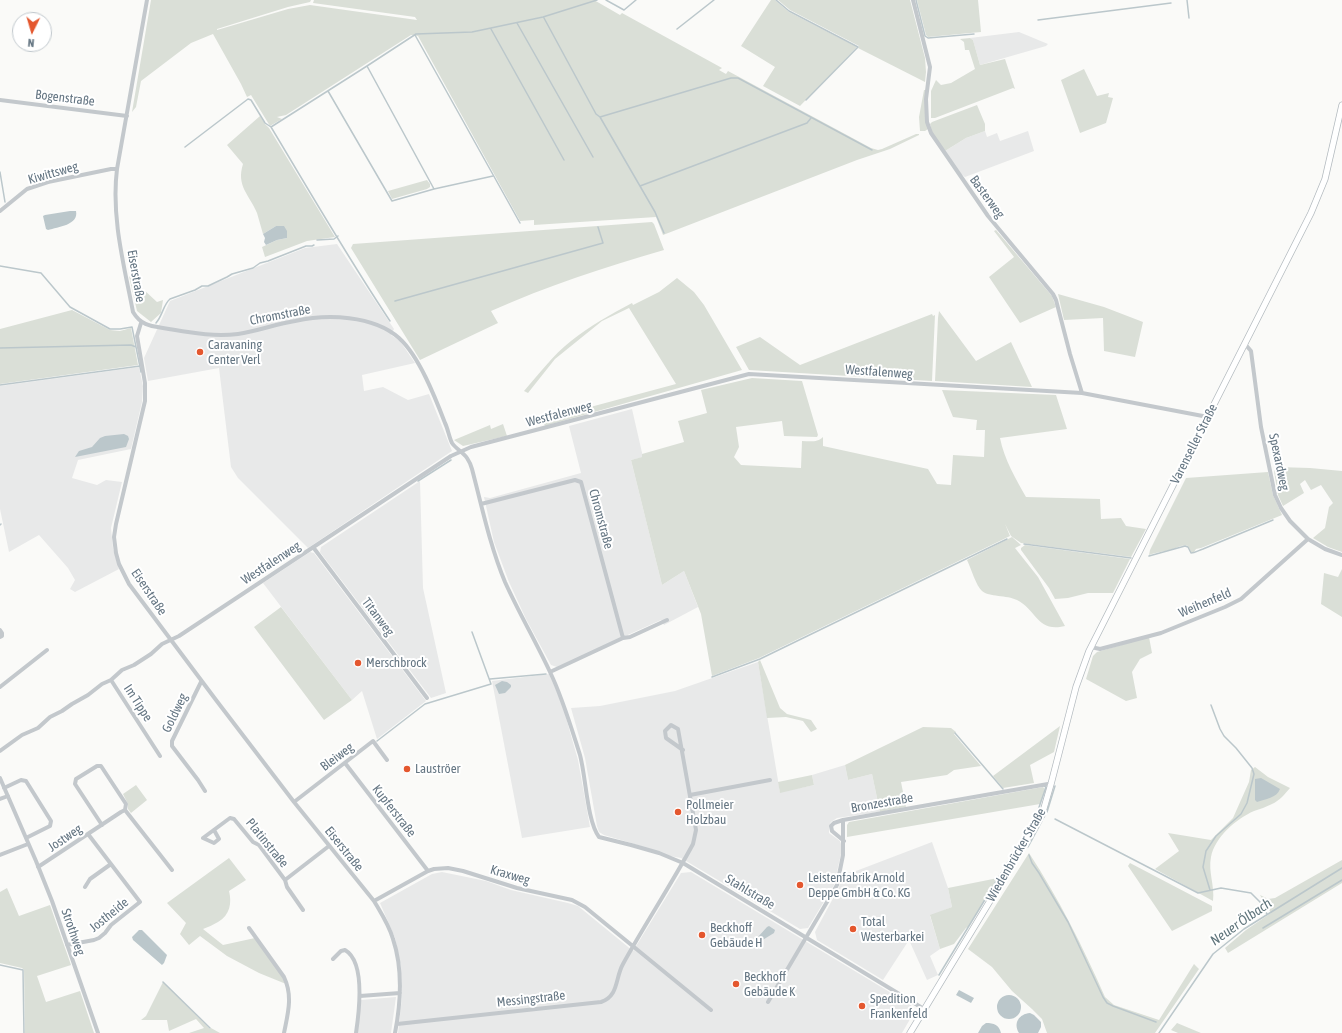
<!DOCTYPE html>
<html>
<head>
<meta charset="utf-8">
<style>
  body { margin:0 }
  #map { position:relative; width:1342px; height:1033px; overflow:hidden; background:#fafaf8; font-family:"Asap Condensed",sans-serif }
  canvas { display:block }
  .north { position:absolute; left:12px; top:12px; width:40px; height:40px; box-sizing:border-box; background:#fff; border:1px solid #c1c8cd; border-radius:50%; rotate:185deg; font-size:11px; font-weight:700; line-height:16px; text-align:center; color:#657683 }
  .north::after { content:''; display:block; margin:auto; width:14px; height:18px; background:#e4572e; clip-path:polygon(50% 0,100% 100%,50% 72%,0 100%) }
</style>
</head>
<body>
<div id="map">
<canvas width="1342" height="1033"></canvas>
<div class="north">N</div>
</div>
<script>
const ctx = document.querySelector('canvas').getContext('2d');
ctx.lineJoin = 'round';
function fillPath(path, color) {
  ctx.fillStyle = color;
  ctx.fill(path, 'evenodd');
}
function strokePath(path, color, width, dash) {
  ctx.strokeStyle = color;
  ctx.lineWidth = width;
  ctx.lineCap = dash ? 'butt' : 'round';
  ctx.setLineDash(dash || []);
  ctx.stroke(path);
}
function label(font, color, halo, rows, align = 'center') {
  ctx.font = font + ' "Asap Condensed",sans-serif';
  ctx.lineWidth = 4;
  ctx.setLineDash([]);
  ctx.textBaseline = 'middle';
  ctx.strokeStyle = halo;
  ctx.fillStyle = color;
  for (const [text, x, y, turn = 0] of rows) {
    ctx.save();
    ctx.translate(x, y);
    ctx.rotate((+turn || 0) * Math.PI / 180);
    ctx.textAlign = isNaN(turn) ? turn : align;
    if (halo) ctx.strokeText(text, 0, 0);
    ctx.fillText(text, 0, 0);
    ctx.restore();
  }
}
const built = new Path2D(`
  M 1019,32 L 1048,44 L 1046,46 L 980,65 L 973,40 L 970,38 Z
  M 985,131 L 987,137 L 997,133 L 1000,141 L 1028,131 L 1034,151 L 965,177 L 960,173 L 945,151 L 966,138 Z
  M 337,244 L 394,329 L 391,335 L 400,341 L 415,363 L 362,375 L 364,391 L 383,387 L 408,400 L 429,394 L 452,451 L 308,548 L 238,478 L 231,467 L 219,368 L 148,381 L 144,358 L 170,301 L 305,248 Z
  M 139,367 L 143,386 L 142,402 L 131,449 L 78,460 L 72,478 L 97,485 L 106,480 L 122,482 L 111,528 L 113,548 L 119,569 L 75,592 L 70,589 L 75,580 L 68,568 L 39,535 L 9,552 L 0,509 L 0,386 Z
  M 632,409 L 643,457 L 631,460 L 662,585 L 684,571 L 698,607 L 664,625 L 661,620 L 557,667 L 551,665 L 526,619 L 509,582 L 494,542 L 484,497 L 490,498 L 581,473 L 569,426 Z
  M 420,481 L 423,588 L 446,693 L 431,698 L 320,552 L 321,547 Z
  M 310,552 L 314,553 L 426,701 L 377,739 L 362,691 L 352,700 L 263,583 Z
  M 758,662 L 780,792 L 814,785 L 812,775 L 845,765 L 848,780 L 872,774 L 880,812 L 837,818 L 831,822 L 829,826 L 829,833 L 840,841 L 841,844 L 841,854 L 834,885 L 808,928 L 800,929 L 681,858 L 670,856 L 631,843 L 604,835 L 599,832 L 597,826 L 585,758 L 571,708 L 600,706 L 675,691 Z
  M 549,674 L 563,706 L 570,732 L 578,760 L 590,827 L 522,838 L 492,681 Z
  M 932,842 L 948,888 L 952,907 L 930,916 L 940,949 L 930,956 L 938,975 L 927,980 L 909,940 L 883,980 L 817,940 L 815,932 L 838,889 L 843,874 L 856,871 Z
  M 442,872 L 486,881 L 511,890 L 568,903 L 578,906 L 633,951 L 681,873 L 691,872 L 911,1005 L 913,1014 L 902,1033 L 398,1033 L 402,997 L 401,967 L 395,938 L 380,903 L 432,874 Z
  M 396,997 L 391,1033 L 357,1033 L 361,1000 Z`);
const green = new Path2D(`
  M 151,0 L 311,0 L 310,2 L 288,7 L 217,29 L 217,30 L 288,9 L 310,5 L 417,20 L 415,17 L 313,3 L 314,0 L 594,0 L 620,15 L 622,13 L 722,68 L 719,70 L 726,74 L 728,71 L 871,148 L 878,150 L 882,149 L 916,134 L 919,134 L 919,135 L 890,149 L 857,160 L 663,235 L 656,217 L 534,225 L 534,220 L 520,221 L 418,36 L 411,35 L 286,115 L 277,117 L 282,119 L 270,126 L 251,95 L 247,97 L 241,84 L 213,34 L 191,43 L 141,81 L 136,107 L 132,112 Z
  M 771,0 L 775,0 L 789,12 L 857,47 L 800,106 L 763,86 L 775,67 L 741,46 Z
  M 778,0 L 910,0 L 925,58 L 926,72 L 925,82 L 858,48 L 859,46 L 790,10 Z
  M 917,0 L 978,0 L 981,32 L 928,37 L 926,35 Z
  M 970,38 L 973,40 L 980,65 L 1005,59 L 1015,89 L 1013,88 L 935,118 L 931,118 L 931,91 L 936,80 L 941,85 L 951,83 L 975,69 L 969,50 L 965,50 L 964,42 L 960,39 Z
  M 1084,69 L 1097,96 L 1109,93 L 1108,97 L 1113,98 L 1106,123 L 1080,133 L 1061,80 Z
  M 924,90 L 926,90 L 928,129 L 925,131 L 920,131 L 919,117 Z
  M 977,105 L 985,124 L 985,131 L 966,138 L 945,151 L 932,132 L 930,124 L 932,122 Z
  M 260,116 L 265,124 L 269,128 L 335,237 L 307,241 L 265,257 L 262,247 L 277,240 L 287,238 L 276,226 L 263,234 C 261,227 259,220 257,213 C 249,194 236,186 243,164 L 227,145 Z
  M 427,180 L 430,184 L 430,187 L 427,189 L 392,199 L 388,191 Z
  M 652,222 L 654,224 L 664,250 C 605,267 547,286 491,311 L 498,323 L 420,360 L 351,248 L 353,244 Z
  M 996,230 L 1052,296 L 1056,307 L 1020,323 L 989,277 L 1014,257 L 994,231 Z
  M 129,276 L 157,302 L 163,300 L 161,313 L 151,322 L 137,311 Z
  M 677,278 L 694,292 L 704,305 L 742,370 L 545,426 L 542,420 L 676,384 L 629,308 L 602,321 L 555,359 L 528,393 L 524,391 C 539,374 553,355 571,341 C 590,326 611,314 632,303 L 633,305 L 659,292 Z
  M 1058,294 L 1104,307 L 1143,322 L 1135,357 L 1104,351 L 1103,318 L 1064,320 Z
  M 72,310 L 110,330 L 120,331 L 131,328 L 138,365 L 0,384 L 0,329 Z
  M 939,311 L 976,361 L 1011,342 L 1032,387 L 935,381 L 938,318 Z
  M 932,314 L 933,316 L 935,315 L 932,381 L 749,370 L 736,347 L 760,337 L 800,365 Z
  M 752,378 L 802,381 L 818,435 L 817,437 L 784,436 L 782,421 L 736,427 L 739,447 L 734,457 L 741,465 L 801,468 L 802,441 C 809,441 817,443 823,437 L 823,446 L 928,469 L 937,484 L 951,485 L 953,455 L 984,457 L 985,430 L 976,430 L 977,420 L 953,417 L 942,390 L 1056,395 L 1067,429 L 1000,438 C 1004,459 1016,479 1026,497 L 1100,499 L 1101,519 L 1121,518 L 1126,526 L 1146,529 L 1131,557 L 1021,543 L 1011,536 L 1005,524 L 1010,536 L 759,658 L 712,676 L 701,614 L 684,571 L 662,585 L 631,460 L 642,457 L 642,454 L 684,442 L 678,421 L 707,413 L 701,390 Z
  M 503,424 L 507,436 L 463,446 L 454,440 L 490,425 L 491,429 Z
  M 1277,467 L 1310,468 L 1342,471 L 1342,552 L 1328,547 L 1313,538 L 1325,528 L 1329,507 L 1333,503 L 1321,485 L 1311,490 L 1305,480 L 1300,484 L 1304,493 L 1283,506 L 1278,495 L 1274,471 Z
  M 1268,472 L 1273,495 L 1282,515 L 1201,548 L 1196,549 L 1194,552 L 1191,552 L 1188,546 C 1181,544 1176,549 1169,550 C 1161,552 1157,552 1149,555 L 1150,550 L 1186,478 Z
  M 1012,537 L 1021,545 L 1015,548 L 1038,577 L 1065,626 C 1037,633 1037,610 1017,600 C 1007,595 989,597 982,591 C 976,586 971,568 967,560 Z
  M 1025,545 L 1130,559 L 1113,593 L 1088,593 L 1068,598 L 1055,599 L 1049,588 L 1021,550 L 1021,548 Z
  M 1342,569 L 1342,617 L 1321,604 L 1324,573 L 1338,577 Z
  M 281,607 L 352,700 L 324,720 L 254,627 Z
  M 1149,637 L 1152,653 L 1140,659 L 1132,672 L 1137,698 L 1126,701 L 1086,679 L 1093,656 L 1097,652 Z
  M 760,660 L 780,708 L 787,714 L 811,720 L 817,729 L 811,732 L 803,721 L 786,717 L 767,718 L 758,662 Z
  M 1060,726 L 1054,752 L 1030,765 L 1034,783 L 1003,788 L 993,776 Z
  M 923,727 L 951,728 L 956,732 L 954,734 L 981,766 L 954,770 L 947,775 L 901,782 L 906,807 L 880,812 L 872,774 L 848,780 L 845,765 Z
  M 1255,767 L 1268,777 L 1290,788 C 1285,794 1279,801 1272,804 C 1266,807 1260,809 1254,811 C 1236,819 1215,837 1211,857 C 1208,872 1215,886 1213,901 L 1155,869 L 1179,851 L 1168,833 L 1211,840 L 1233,818 L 1249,782 L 1251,770 Z
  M 812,775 L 814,785 L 780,793 L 778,782 Z
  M 136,785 L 147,800 L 131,813 L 128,809 L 128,804 L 123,794 Z
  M 1043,787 L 1045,789 L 1040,804 L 847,837 L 847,825 L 849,822 Z
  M 1029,853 C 1059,899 1083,947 1105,997 L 1114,1005 L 1159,1020 L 1194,964 L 1199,969 L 1155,1033 L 1047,1033 L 1042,1019 L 1032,1009 L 1012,991 L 992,967 L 968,949 Z
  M 229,858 L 246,880 L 229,891 C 232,903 230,915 218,922 C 213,925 208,927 203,929 L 223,945 L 255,938 L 283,977 L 286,984 L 259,973 L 227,956 L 200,936 L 189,945 L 180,934 L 186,923 L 167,903 Z
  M 1342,860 L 1342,883 L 1228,953 L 1225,948 L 1246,930 L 1271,913 L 1260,895 L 1268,899 L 1275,898 Z
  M 1130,863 L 1212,906 L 1212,911 L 1172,931 L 1128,866 Z
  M 998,878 L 968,927 L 966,928 L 954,944 L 940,949 L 930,915 L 952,907 L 948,888 Z
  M 7,888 L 19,916 L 50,905 L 71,965 L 37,976 L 46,1002 L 80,991 L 94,1033 L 25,1033 L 24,970 L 22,968 L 0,963 L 0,892 Z
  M 163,982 L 210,1029 L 211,1028 L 220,1033 L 189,1033 L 204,1028 L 196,1019 L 169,1031 L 167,1020 L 141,1020 L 146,1016 Z
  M 1177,1023 L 1201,1033 L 1178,1033 L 1171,1030 Z`);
const water = new Path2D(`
  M 70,211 L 76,211 C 79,225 58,227 48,230 L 46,229 L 43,216 L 45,215 Z
  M 276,226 L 284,226 L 287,231 L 287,238 L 277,240 L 266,245 L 264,242 L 265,238 L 263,234 Z
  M 124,434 L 128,436 L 129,439 L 126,447 L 75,457 L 79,451 L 92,447 L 100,438 L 105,436 Z
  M 502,681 L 507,682 L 511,685 L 511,687 L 505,693 L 499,694 L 495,685 Z
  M 1261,778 L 1280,789 C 1277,798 1265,799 1257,802 L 1255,800 L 1255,779 Z
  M 769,926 L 775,930 L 774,933 L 761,941 L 759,940 L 758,937 L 767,927 Z
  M 139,930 L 142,930 L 167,955 L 164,963 L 162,965 L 133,940 L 132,937 Z
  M 959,990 L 974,998 L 971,1003 L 956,995 Z
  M997 1007a12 12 0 1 1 24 0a12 12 0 1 1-24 0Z
  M 1030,1013 L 1034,1015 L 1041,1022 L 1041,1027 L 1038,1033 L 1019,1033 C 1013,1023 1019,1014 1030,1013 Z
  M 986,1023 C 994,1023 999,1025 1001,1033 L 978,1033 L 982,1026 Z`);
const stream = new Path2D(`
  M 606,0 L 624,10 L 636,0
  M 776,0 L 789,11 L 858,47 L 806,100
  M 916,0 L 925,36 L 928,38 L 974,34
  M 1187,0 L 1189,18
  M 544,18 L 596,114 L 600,117
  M 1038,20 L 1171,3
  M 517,23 L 593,157
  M 491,29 L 564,160
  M 677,29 L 714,0
  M 415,35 L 520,223
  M 367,66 L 416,34 L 472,32 L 543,17 L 597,0
  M 328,91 L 392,201 L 434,189 L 493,176
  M 271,127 L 367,66 L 434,189
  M 185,147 L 248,99 L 251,100 L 265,123 L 271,127 C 310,192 348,258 390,321
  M 0,172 L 5,202
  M 640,186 L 807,123 L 811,118
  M 664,233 L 655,212 L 600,117 L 731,78 L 738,78 L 872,150
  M 317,240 L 334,239 L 338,236
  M 0,266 L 41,273 L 70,307 L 110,329 L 120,329 L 132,327 L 141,372
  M 395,301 L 603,243 L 598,227
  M 156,323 C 163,315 163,305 170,299 L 195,290 L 202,286 L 208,286 L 227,277 L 232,274 L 253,268 L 260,263 L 268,261 L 306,246 L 312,246 L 314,245
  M 0,348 L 131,345 L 136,347
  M 0,385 L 140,366
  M 418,481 L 451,460
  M 0,525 L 1,524
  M 1024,544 L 1131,558
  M 1149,556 L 1185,546 L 1188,547 L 1191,553 C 1195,553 1199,550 1203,549 L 1273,520
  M 712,677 L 760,659 L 1007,539
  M 490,679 L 546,674
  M 955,733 L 1003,789
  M 377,741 L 425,704 L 491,684 L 472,632
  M 1047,812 L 1055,786
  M 1055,819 L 1198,893 L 1221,888 L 1251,893 L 1260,902 L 1267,914
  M 1028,847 L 1042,821
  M 1029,855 L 1032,863 L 1039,873 L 1068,922 L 1103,997 L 1107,1003 L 1113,1006 L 1156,1022
  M 1210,890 L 1203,867 L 1206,851 L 1216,836 L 1241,814 L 1247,803 L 1254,774 L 1252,768 L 1236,748 L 1224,736 L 1220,729 L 1211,705
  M 1263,928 L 1342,880
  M 0,965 L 23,970 L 24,1033
  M 939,975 L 1036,816 L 1046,787 L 1044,786
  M 163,982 L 210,1028
  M 1159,1033 L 1213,954 L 1244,929 L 1342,868`);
const street = new Path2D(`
  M 147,0 L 117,169 C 111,217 124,265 133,312 C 142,327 153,326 169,329 C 193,333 215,337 238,334 C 258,331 276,324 295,321 C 327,314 373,315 399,338 C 419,356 435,397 445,423 C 448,429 449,437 452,443 C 456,449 463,452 467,458 C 469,461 471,465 472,469 C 482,507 490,546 505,582 C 519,613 536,642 550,672 C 563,699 571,727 580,755 C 586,777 587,821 599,837 L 631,845 L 659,853 L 683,863 L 924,1009
  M 913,0 L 930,67 L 926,99 L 927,122 L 931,133 L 988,216 L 1053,294 L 1056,300 L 1070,354 L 1082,393
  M 0,100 L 127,116
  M 0,211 L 27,189 L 48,182 L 111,169 L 117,169
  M 141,323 L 137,336 L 145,383 L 145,401 L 116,524 L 114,537 L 116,553 L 119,564 L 129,584 L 216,700 L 294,802 L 374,901 C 381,913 389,925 393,939 C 403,969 401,1002 395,1033
  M 1245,344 L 1251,351 L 1261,427 L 1275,495 L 1281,508 L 1290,521 L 1308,539 L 1325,549 L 1342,555
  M 481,504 L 575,480 L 581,482 L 623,638 L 550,672
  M 313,547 L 427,698
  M 0,630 L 2,633 L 2,636 L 0,637
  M 623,638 L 630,637 L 667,620
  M 1091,647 L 1100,649 L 1161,633 L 1225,607 L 1241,599 L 1308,539
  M 111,680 L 160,756
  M 201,682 L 172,741 L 172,746 L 198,780 L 205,791
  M 0,687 L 47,650
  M 0,751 L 22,735 L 38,728 L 50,717 L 62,711 L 72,704 L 88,695 L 102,684 L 111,680 L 122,670 L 134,665 L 151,654 L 162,644 L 179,636 L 451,456 L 471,447 L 749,374 L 1082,393 L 1208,417
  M 345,763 L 428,871
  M 0,778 L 36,861 L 52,901 L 98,1033
  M 4,788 L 21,780 L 26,781 L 51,821 L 50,826 L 26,838
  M 690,795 L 770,780
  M 0,799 L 8,796
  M 294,802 L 373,741 L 387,760
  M 102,825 L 75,784 L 76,779 L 97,766 L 101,766 L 126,804 L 125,810 L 172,870
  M 214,830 L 219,839 L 214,843 L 203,838 L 230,818 L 234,819 L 253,842 L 259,845 L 285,880 L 287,887 L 303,910
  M 844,841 L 832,831 L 831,826 L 834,823 L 843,820 L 1048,784 L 1051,784
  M 0,855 L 28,844
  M 38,867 L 121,812 L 125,810
  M 285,880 L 329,846
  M 85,887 L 90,879 L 111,864
  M 374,901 L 428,871 L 434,869 L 448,868 L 463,871 L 517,888 L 572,900 L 585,907 L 711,1010
  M 249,928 L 284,977 C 293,996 288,1013 284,1033
  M 67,945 L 94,940 L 99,938 L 105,933 L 111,925 L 140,902 L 88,834
  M 333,959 L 341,951 L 345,950 C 366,962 359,1013 356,1033
  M 360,996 L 400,993
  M 768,1002 L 837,885 L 843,855 L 843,820
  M 397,1024 L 601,1002 C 619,996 615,978 623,964 C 645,924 671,885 693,844 L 696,830 L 678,729 L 671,725 L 665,731 L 666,738 L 683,750`);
const secondary = new Path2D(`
  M 910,1033 L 1042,815 L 1051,784 L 1076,687 L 1089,651 L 1311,213 L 1325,179 L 1342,105`);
const markers = [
  [200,352,4,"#e4572e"],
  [358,663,4,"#e4572e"],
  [407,769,4,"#e4572e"],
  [678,812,4,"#e4572e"],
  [800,885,4,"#e4572e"],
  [853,929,4,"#e4572e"],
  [702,935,4,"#e4572e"],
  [736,984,4,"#e4572e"],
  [862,1006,4,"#e4572e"]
];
const streetNames = [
  ["Bogenstraße",65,98,7],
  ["Kiwittsweg",53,173,-16],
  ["Basterweg",987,197,54],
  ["Eiserstraße",136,276,80],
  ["Chromstraße",280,315,-11],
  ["Westfalenweg",879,372,4],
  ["Westfalenweg",559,414,-15],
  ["Varenseller Straße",1194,444,-63],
  ["Spexardweg",1279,462,78],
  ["Chromstraße",601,519,75],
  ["Westfalenweg",271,563,-33],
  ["Eiserstraße",149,592,56],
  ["Weihenfeld",1205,603,-23],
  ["Titanweg",378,617,53],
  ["Im Tippe",138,703,57],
  ["Goldweg",175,713,-64],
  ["Bleiweg",337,757,-37],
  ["Bronzestraße",882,803,-10],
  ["Kupferstraße",394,811,52],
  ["Jostweg",65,838,-34],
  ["Platinstraße",267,843,51],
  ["Eiserstraße",344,849,51],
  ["Wiedenbrücker Straße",1016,855,-60],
  ["Kraxweg",510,875,16],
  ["Stahlstraße",750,892,31],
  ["Jostheide",109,915,-39],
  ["Strothweg",73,932,71],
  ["Messingstraße",531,999,-6]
];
const poiNames = [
  ["Caravaning",208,345],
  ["Center Verl",208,360],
  ["Merschbrock",366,663],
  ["Lauströer",415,769],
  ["Pollmeier",686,805],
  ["Holzbau",686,820],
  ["Leistenfabrik Arnold",808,878],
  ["Deppe GmbH & Co. KG",808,893],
  ["Total",861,922],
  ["Westerbarkei",861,937],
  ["Beckhoff",710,928],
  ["Gebäude H",710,943],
  ["Beckhoff",744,977],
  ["Gebäude K",744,992],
  ["Spedition",870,999],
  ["Frankenfeld",870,1014]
];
const waterNames = [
  ["Neuer Ölbach",1241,922,-35]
];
fillPath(built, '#e8e9e9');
fillPath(green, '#dadfd7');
fillPath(water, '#bbc7cb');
strokePath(stream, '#bbc7cb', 1.5);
strokePath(secondary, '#b3babf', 7);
strokePath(street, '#c3c8cc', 4);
strokePath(secondary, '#fff', 5.5);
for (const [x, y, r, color] of markers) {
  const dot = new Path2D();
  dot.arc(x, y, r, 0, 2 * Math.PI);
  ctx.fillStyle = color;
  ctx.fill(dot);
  strokePath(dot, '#fff', 1.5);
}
label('13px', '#657683', '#fff', streetNames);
label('13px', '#657683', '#fff', poiNames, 'left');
label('italic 14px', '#60757c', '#fff', waterNames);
</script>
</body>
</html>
